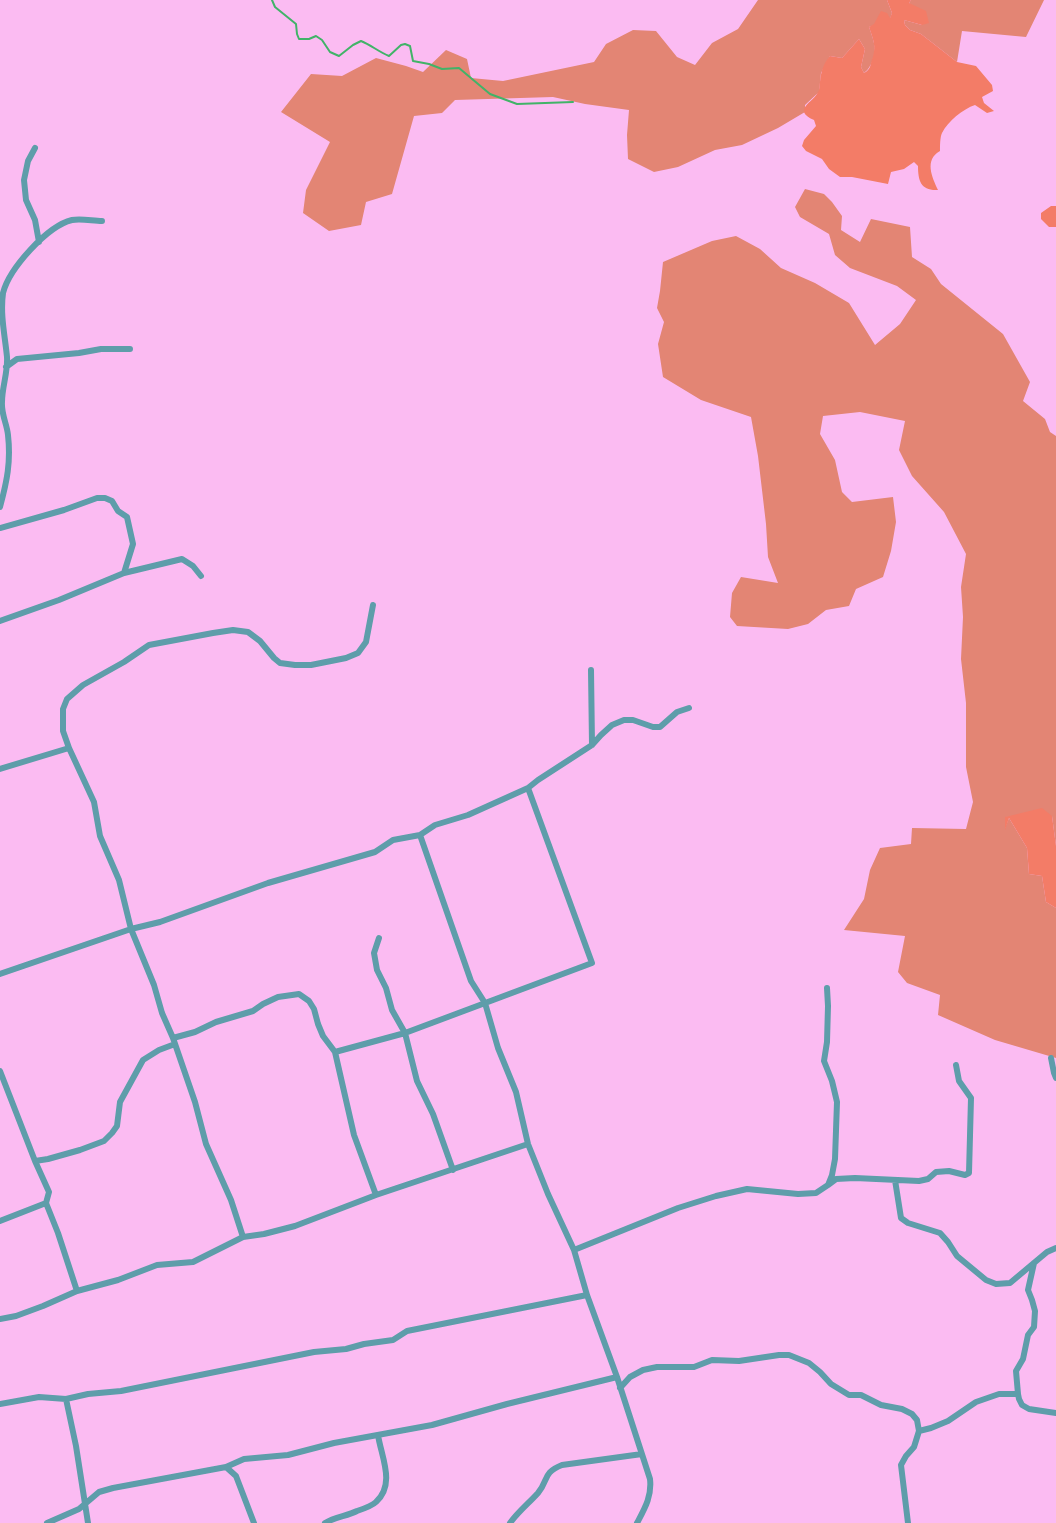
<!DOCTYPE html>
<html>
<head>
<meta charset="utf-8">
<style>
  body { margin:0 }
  canvas { display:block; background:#fbbbf2 }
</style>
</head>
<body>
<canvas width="1056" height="1523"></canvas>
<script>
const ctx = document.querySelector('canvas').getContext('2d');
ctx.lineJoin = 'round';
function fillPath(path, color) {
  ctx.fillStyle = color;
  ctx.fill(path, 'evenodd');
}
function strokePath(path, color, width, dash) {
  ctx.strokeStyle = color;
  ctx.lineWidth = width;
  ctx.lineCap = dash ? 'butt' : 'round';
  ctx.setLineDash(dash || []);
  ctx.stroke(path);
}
const green = new Path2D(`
  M 758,0 L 887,0 L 892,13 L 890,19 L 869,27 C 873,39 877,47 873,60 C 870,66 869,69 864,73 L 861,67 L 865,49 L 859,39 L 842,58 L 830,56 L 821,73 L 819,92 L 805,105 L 805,112 L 778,128 L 742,145 L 715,150 L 678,167 L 654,172 L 628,159 L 627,135 L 629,110 L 585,104 L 553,97 L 455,100 L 442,113 L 414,116 L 392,194 L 366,202 L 361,225 L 329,231 L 303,213 L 306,190 L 330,142 L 281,112 L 311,74 L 342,76 L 376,58 L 406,66 L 423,72 L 446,50 L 467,59 L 471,78 L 503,81 L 594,62 L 606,44 L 633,30 L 656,31 L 677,57 L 695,65 L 712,43 L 738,29 Z
  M 911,0 L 1044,0 L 1026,37 L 962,31 L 957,62 L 921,34 L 910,30 L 905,25 L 904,20 L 922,25 L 909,3 Z
  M 805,189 L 824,194 L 832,202 L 842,216 L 841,230 L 860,242 L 871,219 L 910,227 L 912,257 L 931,269 L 941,284 L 1003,334 L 1030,382 L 1023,401 L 1045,419 L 1050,432 L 1056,436 L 1056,846 L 1052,816 L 1005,817 L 1005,828 L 1009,818 L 1027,848 L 1029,874 L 1042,876 L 1046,902 L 1056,908 L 1056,1058 L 995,1040 L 938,1015 L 940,995 L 907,983 L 898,972 L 905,936 L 844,930 L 864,899 L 870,870 L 880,848 L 911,844 L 912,828 L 966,829 L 973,802 L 966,767 L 966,703 L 961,659 L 963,617 L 961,587 L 966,554 L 944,512 L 912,476 L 899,450 L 905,421 L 860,412 L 823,416 L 820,434 L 835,460 L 842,492 L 852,502 L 893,497 L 896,522 L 891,551 L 883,577 L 856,589 L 849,606 L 826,610 L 808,624 L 788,629 L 737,626 L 730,617 L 732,593 L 741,577 L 778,583 L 768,557 L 766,524 L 758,456 L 751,417 L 701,400 L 663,377 L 658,344 L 664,322 L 657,308 L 660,291 L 663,262 L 712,241 L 736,236 L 760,249 L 781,268 L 815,283 L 849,303 L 875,345 L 900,324 L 916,300 L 897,286 L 850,268 L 835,255 L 829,234 L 800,217 L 795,207 Z`);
const forest = new Path2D(`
  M 887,0 L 911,0 L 909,3 L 926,11 L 929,23 L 922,25 L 904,20 L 905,25 L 910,30 L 921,34 L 957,62 L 976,66 L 992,85 L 993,91 L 982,97 L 984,103 L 994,111 L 987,113 L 975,105 C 963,109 948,121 942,133 C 940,137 940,146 940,151 C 924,160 932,177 938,190 C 921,191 918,181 918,166 L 914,162 L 904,169 L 891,172 L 888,184 L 852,177 L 840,177 L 829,169 L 822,159 L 806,151 L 802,146 L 804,140 L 816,126 L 814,120 C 791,110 814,102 818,92 C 820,90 819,85 820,82 C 821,72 823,64 830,56 L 842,58 L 859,39 L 865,49 L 861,67 L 864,73 C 869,70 870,68 871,63 C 877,47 874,42 869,27 L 874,24 L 881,11 L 887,13 L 890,18 L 892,13 Z
  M 1051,206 L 1056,206 L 1056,227 L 1049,227 L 1041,219 L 1041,213 Z
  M 1042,808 L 1052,816 L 1056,846 L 1056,908 L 1046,902 L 1042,876 L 1029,874 L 1027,848 L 1009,818 L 1005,830 L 1005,817 Z`);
const stream = new Path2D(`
  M 272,0 L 275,7 L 296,24 L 297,34 L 299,39 L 309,39 L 316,36 L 322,40 L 330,52 L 339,56 L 353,45 L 361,41 C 371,45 379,52 389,56 L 401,45 L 405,44 L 410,46 L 413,61 L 429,64 L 442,69 L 459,68 L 490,94 L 517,104 L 573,102`);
const minor = new Path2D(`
  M 35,148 L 28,161 L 24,180 L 26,200 L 35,220 L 39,242
  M 6,367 L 17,359 L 79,353 L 101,349 L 130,349
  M 0,507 C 7,481 11,462 8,435 C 7,424 1,414 2,402 C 2,387 8,372 7,357 C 5,336 0,315 3,293 C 9,269 47,226 72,220 C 81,218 93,221 102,221
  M 0,528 L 64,510 L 97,498 L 105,498 L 112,501 L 118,511 L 127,517 L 133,544 L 124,573
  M 0,621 L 59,600 L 124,573 L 182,559 L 193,566 L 201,576
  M 591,670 L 592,745
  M 0,769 L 69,748
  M 420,835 L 471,981 L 485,1003 L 498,1048 L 516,1092 L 528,1144 L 548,1194 L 574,1250 L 587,1295 L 617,1377 L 650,1479 C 652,1496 645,1508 637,1523
  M 379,938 L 374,953 L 377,970 L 386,988 L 392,1010 L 405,1033 L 417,1081 L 433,1114 L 453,1170
  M 0,974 L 131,929 L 160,922 L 268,883 L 375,852 L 393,840 L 420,835 L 435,825 L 468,815 L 528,788 L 538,780 L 592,745 L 601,735 L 612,725 L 624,720 L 633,720 L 653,727 L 660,727 L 677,712 L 689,708
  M 173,1038 L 195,1032 L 216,1022 L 253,1011 L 263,1004 L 278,997 L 299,994 L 309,1001 L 314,1009 L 318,1024 L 323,1036 L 335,1052
  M 1051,1058 L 1054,1073 L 1056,1078
  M 0,1071 L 35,1161 L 49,1192 L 46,1203 L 58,1233 L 77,1291
  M 35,1161 L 48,1159 L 80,1150 L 104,1141 L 112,1133 L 117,1126 L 120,1102 L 143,1060 L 159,1050 L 175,1044
  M 895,1180 L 901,1218 L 908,1223 L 940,1233 L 948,1242 L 957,1256 L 986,1280 L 996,1284 L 1010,1283 L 1047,1252 L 1056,1248
  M 828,1185 L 836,1179 L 855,1178 L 919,1181 L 928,1179 L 936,1172 L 949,1171 L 965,1175 L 969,1173 L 971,1098 L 959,1081 L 956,1065
  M 376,1195 L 354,1135 L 335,1052 L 405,1033 L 592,963 L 528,788
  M 0,1221 L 46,1203
  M 243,1237 L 231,1200 L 206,1144 L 195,1102 L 173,1038 L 162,1013 L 154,985 L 131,929 L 119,880 L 100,836 L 94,802 L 69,748 L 63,731 L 63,709 L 67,699 L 83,685 L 124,662 L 149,645 L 213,633 L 233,630 L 248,632 L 260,641 L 274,658 L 280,663 L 295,665 L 311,665 L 346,658 L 358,653 L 366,642 L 373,605
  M 574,1250 L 678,1208 L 716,1196 L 747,1189 L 798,1194 L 816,1193 L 828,1185 L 832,1175 L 835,1159 L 837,1102 L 832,1081 L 824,1061 L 827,1042 L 828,1006 L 827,988
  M 1034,1263 L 1028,1290 L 1032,1300 L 1035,1311 L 1034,1327 L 1028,1335 L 1023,1359 L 1016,1371 L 1018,1394 L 1019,1399 L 1022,1405 L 1029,1409 L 1056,1413
  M 0,1319 L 16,1316 L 43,1306 L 77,1291 L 118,1280 L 157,1265 L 193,1262 L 243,1237 L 264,1234 L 295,1226 L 376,1195 L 528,1144
  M 620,1388 L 630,1377 L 643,1370 L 657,1367 L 694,1367 L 712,1360 L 739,1361 L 779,1355 L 789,1355 L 809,1363 L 820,1372 L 831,1384 L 849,1395 L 861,1395 L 881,1405 L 902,1409 L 912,1414 L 917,1420 L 919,1431 L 914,1447 L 906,1456 L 901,1465 L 908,1523
  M 66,1399 L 76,1446 L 88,1523
  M 0,1404 L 39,1397 L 66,1399 L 88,1394 L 121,1391 L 314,1352 L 346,1349 L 364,1344 L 393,1340 L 407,1331 L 587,1295
  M 919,1431 L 931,1428 L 948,1421 L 976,1402 L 999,1394 L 1018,1394
  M 226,1467 L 236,1476 L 254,1523
  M 47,1523 L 79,1509 L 99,1492 L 113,1488 L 226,1467 L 244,1459 L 288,1455 L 334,1443 L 432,1425 L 507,1404 L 617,1377
  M 325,1523 C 335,1517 347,1516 357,1511 C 363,1509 372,1506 376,1502 C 396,1484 381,1456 378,1435
  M 510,1523 C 518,1512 529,1503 538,1493 C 549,1480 542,1473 562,1465 L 642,1454`);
fillPath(green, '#e38574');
fillPath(forest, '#f37c67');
strokePath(stream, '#41b368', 2);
strokePath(minor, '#5e9daa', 6);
</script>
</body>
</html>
